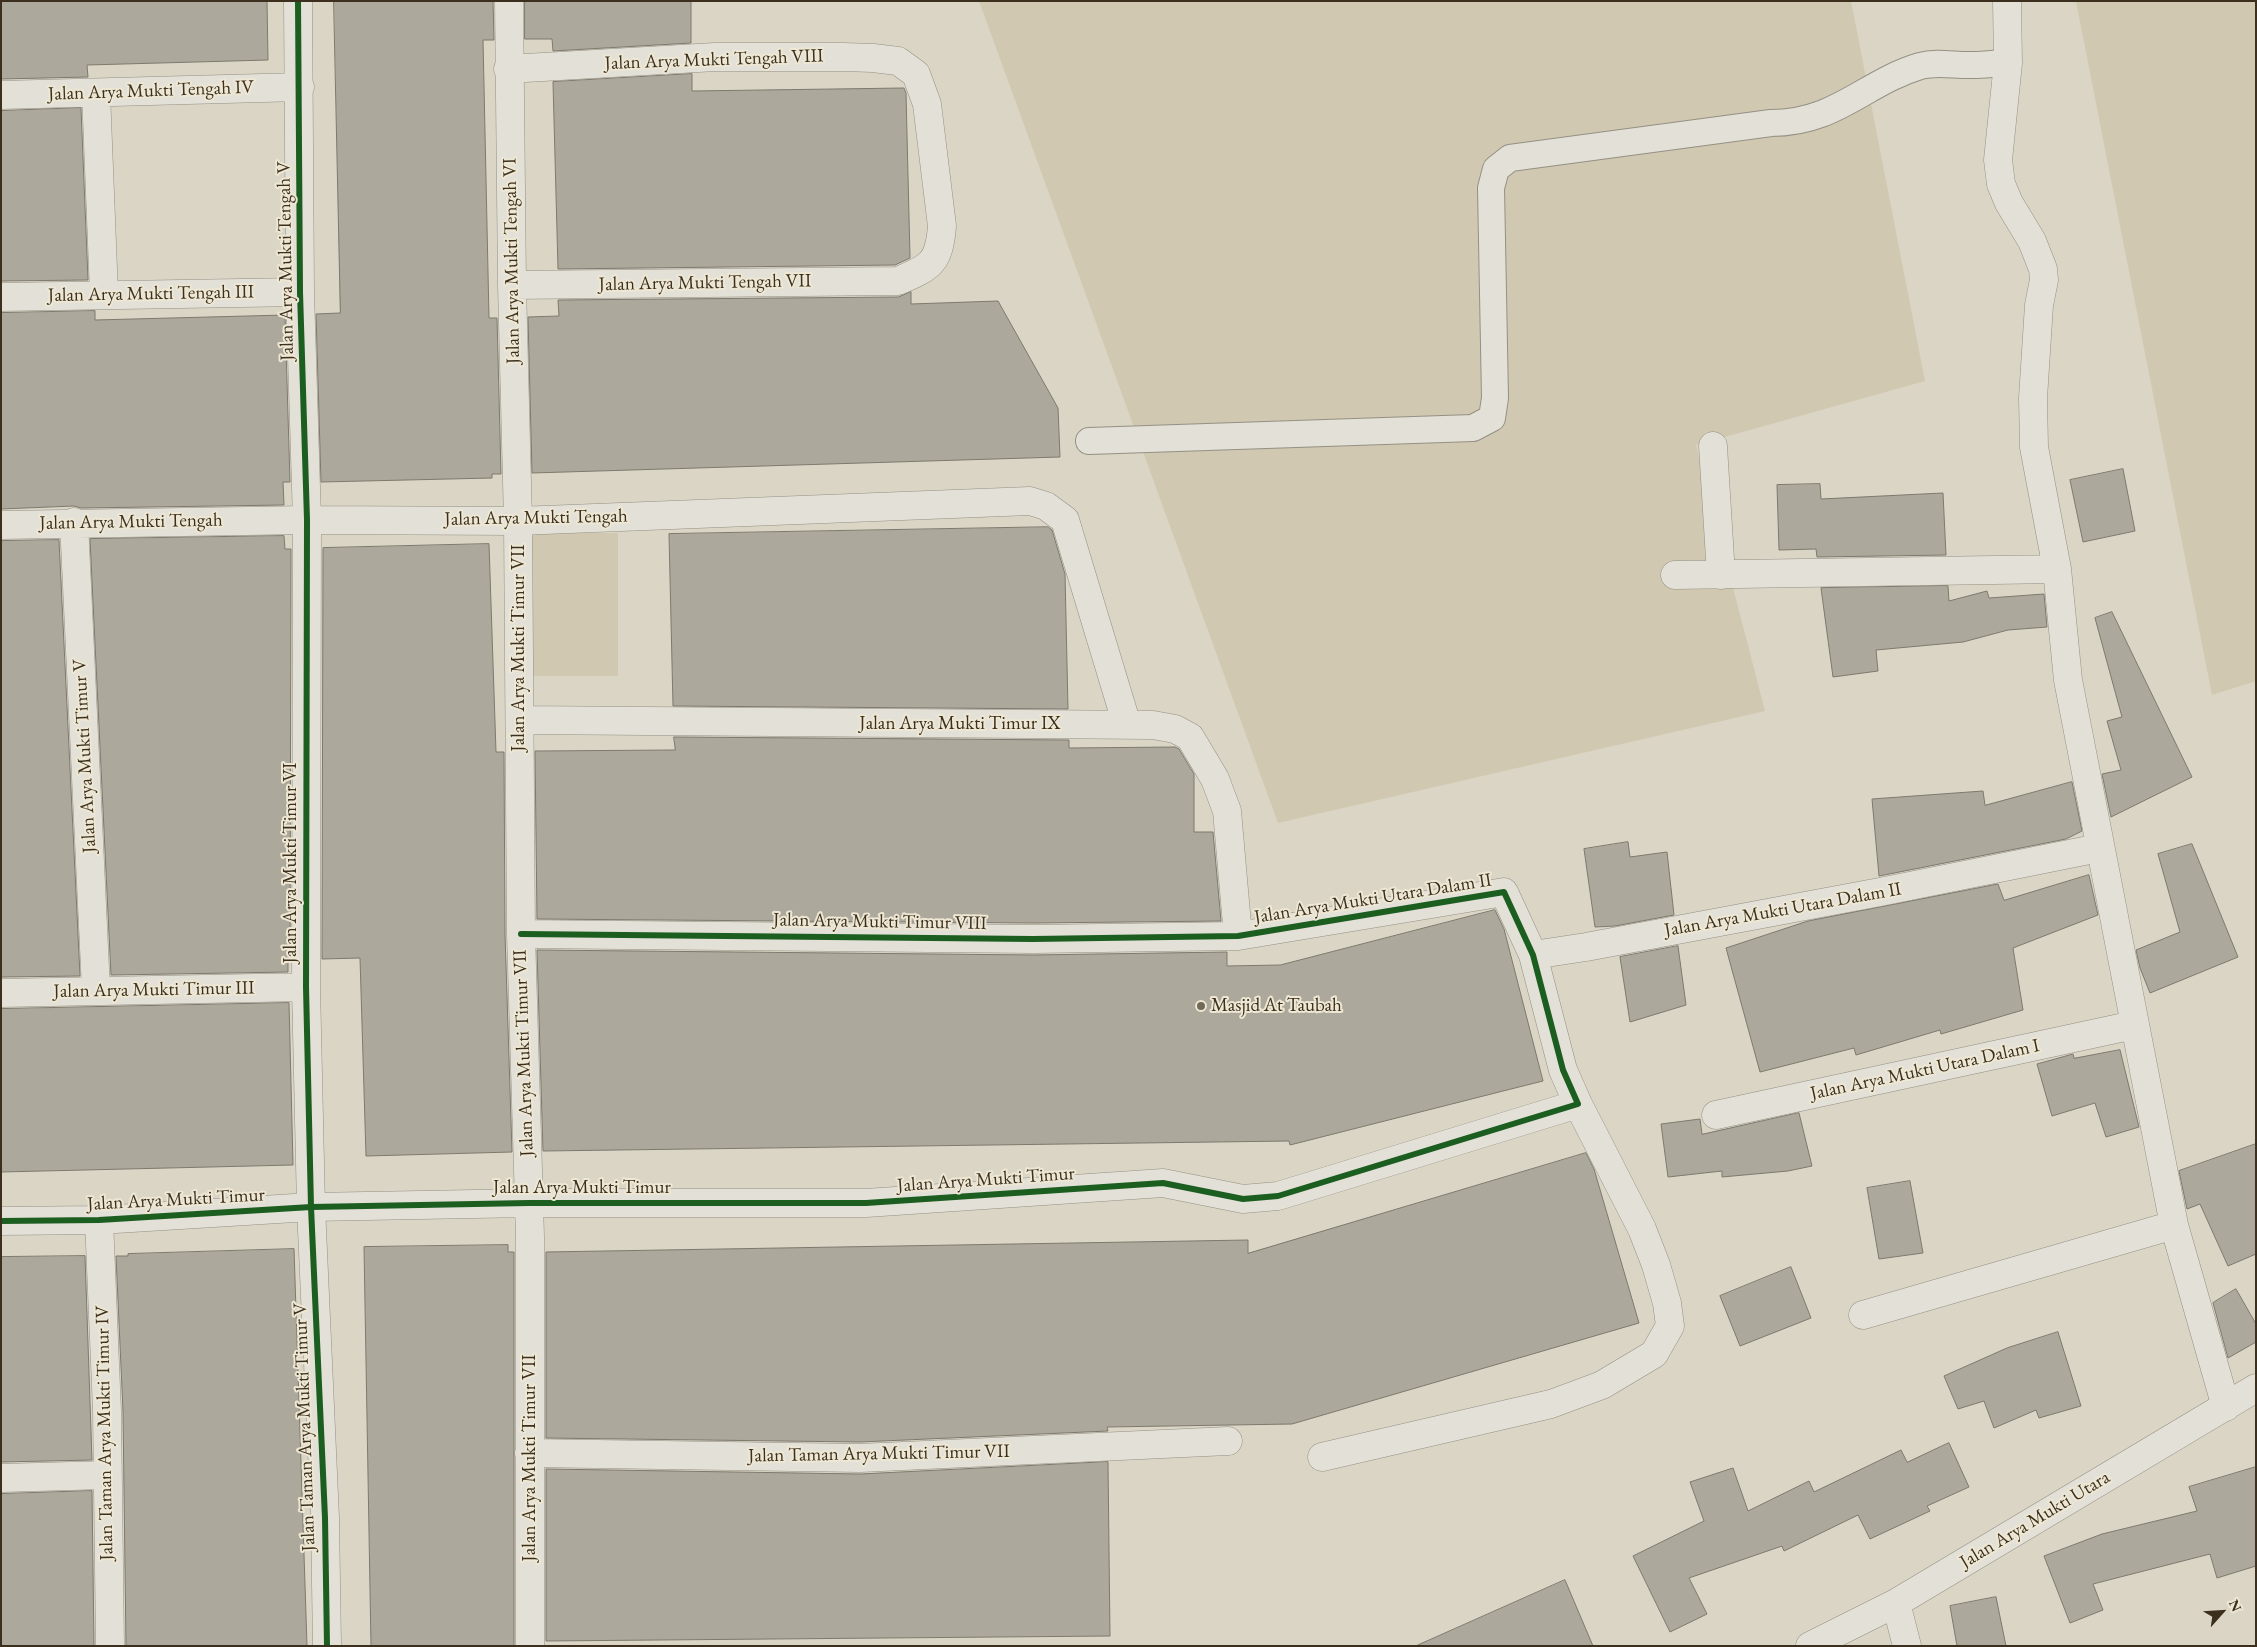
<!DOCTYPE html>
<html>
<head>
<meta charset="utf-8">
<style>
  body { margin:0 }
  #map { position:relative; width:2257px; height:1647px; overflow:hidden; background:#dad5c4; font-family:"EB Garamond",serif }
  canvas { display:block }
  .frame { position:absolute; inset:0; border:2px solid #3c2f1e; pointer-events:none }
  .north { position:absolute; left:2197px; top:1587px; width:50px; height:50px; -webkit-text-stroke:4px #ede7d3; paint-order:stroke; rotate:64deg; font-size:14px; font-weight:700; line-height:20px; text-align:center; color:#3c2f1e }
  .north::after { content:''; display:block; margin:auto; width:18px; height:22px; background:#3c2f1e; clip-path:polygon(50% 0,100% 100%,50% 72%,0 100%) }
</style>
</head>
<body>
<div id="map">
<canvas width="2257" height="1647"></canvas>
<div class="frame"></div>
<div class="north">N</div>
</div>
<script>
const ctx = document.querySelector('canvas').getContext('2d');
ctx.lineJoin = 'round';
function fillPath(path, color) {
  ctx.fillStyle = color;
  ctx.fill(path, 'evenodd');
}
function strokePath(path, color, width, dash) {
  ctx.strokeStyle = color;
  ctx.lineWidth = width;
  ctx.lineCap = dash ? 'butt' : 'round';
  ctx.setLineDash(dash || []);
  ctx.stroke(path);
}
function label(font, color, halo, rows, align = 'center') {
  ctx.font = font + ' "EB Garamond",serif';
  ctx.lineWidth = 4;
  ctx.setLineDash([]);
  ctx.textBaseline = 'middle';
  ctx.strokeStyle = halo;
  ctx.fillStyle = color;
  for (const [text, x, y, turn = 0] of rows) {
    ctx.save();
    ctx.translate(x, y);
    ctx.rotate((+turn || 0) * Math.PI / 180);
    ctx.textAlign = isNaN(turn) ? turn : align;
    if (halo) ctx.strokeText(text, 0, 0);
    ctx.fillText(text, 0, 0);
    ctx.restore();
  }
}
const green = new Path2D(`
  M 979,1 L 1851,1 L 1925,381 L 1696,445 L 1765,711 L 1278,823 Z
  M 2076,1 L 2256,1 L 2256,681 L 2212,695 Z
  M 531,533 L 618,533 L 618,676 L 532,676 Z`);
const building = new Path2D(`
  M 1,1 L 267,1 L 268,60 L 87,65 L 88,77 L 1,79 Z
  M 334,1 L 493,1 L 494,40 L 483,40 L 489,318 L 497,318 L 501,474 L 492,474 L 492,478 L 321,482 L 316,314 L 340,313 Z
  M 525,1 L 691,1 L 691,43 L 553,51 L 552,39 L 525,39 Z
  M 692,74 L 692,91 L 904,88 L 906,93 L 910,258 L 895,265 L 558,269 L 553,82 Z
  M 81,108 L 88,280 L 1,281 L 1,111 Z
  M 911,292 L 911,304 L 998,301 L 1058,408 L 1060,457 L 532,473 L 528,317 L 559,316 L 558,300 L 898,297 Z
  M 95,311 L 95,320 L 285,315 L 290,482 L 283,482 L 284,505 L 81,508 L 74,506 L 1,509 L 1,313 Z
  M 2123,469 L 2135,531 L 2083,542 L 2070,480 Z
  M 1820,484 L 1821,499 L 1943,493 L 1946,555 L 1817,557 L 1816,549 L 1779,550 L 1777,485 Z
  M 1048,527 L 1052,530 L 1065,574 L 1068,709 L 673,706 L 669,534 Z
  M 284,536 L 285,549 L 291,549 L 290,960 L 288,960 L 288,972 L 111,975 L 90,539 Z
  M 59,540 L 80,976 L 1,977 L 1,541 Z
  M 489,544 L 496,752 L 504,752 L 505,934 L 512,1152 L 366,1156 L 360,958 L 322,959 L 323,548 Z
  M 1948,586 L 1949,601 L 1987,591 L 1989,598 L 2044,594 L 2047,627 L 2008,630 L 1963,642 L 1876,650 L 1878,671 L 1833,677 L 1821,588 Z
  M 2112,612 L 2192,777 L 2111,817 L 2102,774 L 2121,770 L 2107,721 L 2122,717 L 2095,618 Z
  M 674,737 L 1069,740 L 1069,748 L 1175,747 L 1179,749 L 1194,774 L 1194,832 L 1213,832 L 1221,921 L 1033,923 L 537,919 L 535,751 L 675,750 Z
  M 2072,782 L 2082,831 L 2066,839 L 1879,876 L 1872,799 L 1983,791 L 1985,805 Z
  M 1628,842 L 1630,857 L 1667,852 L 1674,915 L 1615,926 L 1595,927 L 1584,849 Z
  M 2192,844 L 2238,957 L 2150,993 L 2140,968 L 2136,950 L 2180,932 L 2158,854 Z
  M 2089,875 L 2098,915 L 2013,948 L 2023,1010 L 1941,1034 L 1940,1030 L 1856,1055 L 1854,1048 L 1760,1072 L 1726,948 L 1808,921 L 1998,884 L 2004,900 Z
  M 1495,910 L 1504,929 L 1543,1081 L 1507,1090 L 1290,1145 L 1289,1141 L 543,1151 L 537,950 L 1033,955 L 1227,952 L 1227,966 L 1280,965 Z
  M 1678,946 L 1686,1005 L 1630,1022 L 1620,957 Z
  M 289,1003 L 293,1165 L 1,1172 L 1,1009 Z
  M 2120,1050 L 2139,1127 L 2106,1137 L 2095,1103 L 2052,1116 L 2037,1064 L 2073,1054 L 2074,1058 Z
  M 1799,1113 L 1812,1166 L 1788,1171 L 1722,1177 L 1722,1171 L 1668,1177 L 1661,1124 L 1700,1119 L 1702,1134 Z
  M 2256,1144 L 2256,1254 L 2228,1266 L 2200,1204 L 2187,1209 L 2179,1171 Z
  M 1586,1153 L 1594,1169 L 1639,1323 L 1292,1424 L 1107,1427 L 1108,1431 L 860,1442 L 546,1438 L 546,1252 L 1248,1240 L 1248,1253 Z
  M 1910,1181 L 1923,1253 L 1879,1259 L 1867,1188 Z
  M 508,1245 L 508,1252 L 514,1252 L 514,1646 L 371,1646 L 364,1247 Z
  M 294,1249 L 307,1646 L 126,1646 L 123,1411 L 116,1256 L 128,1256 L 128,1254 Z
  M 85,1256 L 92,1460 L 1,1462 L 1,1257 Z
  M 1791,1267 L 1811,1318 L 1740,1346 L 1720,1296 Z
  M 2236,1289 L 2256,1324 L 2256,1342 L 2228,1358 L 2213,1303 Z
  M 2058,1332 L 2081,1406 L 2039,1418 L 2036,1410 L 1994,1428 L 1984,1401 L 1958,1409 L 1944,1376 L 2007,1348 Z
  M 1949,1443 L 1969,1487 L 1927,1506 L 1930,1511 L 1870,1539 L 1858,1515 L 1784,1551 L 1782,1546 L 1689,1578 L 1707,1614 L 1670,1632 L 1633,1556 L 1704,1521 L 1690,1482 L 1733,1468 L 1748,1511 L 1809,1481 L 1814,1492 L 1901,1450 L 1907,1462 Z
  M 1108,1462 L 1110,1636 L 546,1641 L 546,1469 L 860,1474 Z
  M 2256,1467 L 2256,1566 L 2217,1578 L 2210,1554 L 2093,1584 L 2103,1610 L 2070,1623 L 2044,1556 L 2102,1534 L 2197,1511 L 2189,1487 Z
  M 92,1491 L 94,1646 L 1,1646 L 1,1494 Z
  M 1565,1580 L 1593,1646 L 1416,1646 Z
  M 1996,1597 L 2006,1646 L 1957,1646 L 1950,1606 Z`);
const lane = new Path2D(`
  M 1089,441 L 1473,428 L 1492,418 L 1495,398 L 1491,188 L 1496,169 L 1510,158 L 1771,123 C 1836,123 1864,83 1920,66 C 1938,61 1956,66 1974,65 C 1985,65 1997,63 2008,63`);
const street = new Path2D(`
  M 298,1 L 300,292 L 307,520 L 306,987 L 311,1207 L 325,1518 L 327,1646
  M 509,1 L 512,285 L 518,521 L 521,934 L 530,1237 L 530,1646
  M 2007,1 L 2008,63 L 1998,160 L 2001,184 L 2009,203 L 2032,241 L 2043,269 L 2044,280 L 2039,305 L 2033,398 L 2034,447 L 2057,569 L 2068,680 L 2174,1225 L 2226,1407
  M 508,69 L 715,57 L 843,57 L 873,58 L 898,61 L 916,74 L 927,104 L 942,226 C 939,264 930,267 898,281 L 512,285
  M 96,93 L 104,294
  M 1,95 L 300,87
  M 1,297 L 300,292
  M 1713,446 L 1721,575
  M 74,522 L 96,990
  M 1,525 L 307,520 L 518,521 L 1030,501 L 1046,506 L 1065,520 L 1127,725
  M 1675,575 L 2057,569
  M 520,720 L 1153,725 L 1175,729 L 1190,737 L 1215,779 L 1227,811 L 1238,936
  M 1533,955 L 1586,947 L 1880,892 L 2099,848
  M 1,993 L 306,987
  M 1716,1115 L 2134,1025
  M 99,1220 L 107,1411 L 110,1646
  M 1,1221 L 99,1220 L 311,1207 L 529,1203 L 866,1203 L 1163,1183 L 1243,1199 L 1278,1196 L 1578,1104 L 1563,1070 L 1533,955 L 1504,892 L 1238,936 L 1033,939 L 521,934
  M 1863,1315 L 2174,1225
  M 529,1453 L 860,1458 L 1228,1441
  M 1322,1457 L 1551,1404 L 1602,1385 L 1654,1354 L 1670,1326 L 1667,1303 L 1656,1265 L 1642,1229 L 1578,1104
  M 1,1478 L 107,1475
  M 1896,1603 L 1907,1646
  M 1810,1646 L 1896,1603 L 2256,1388`);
const cycleway = new Path2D(`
  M 298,1 L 300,292 L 307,520 L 306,987 L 311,1207 L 325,1518 L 327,1646
  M 1,1221 L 99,1220 L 311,1207 L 529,1203 L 866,1203 L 1163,1183 L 1243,1199 L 1278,1196 L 1578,1104 L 1563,1070 L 1533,955 L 1504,892 L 1238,936 L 1033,939 L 521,934`);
const markers = [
  [1201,1006,5,"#736958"]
];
const streetNames = [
  ["Jalan Arya Mukti Tengah VIII",714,60,-2],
  ["Jalan Arya Mukti Tengah IV",151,91,-2],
  ["Jalan Arya Mukti Tengah V",286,261,-91],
  ["Jalan Arya Mukti Tengah VI",512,261,-91],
  ["Jalan Arya Mukti Tengah VII",705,283,-1],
  ["Jalan Arya Mukti Tengah III",151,294,-1],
  ["Jalan Arya Mukti Tengah",536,518,-1],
  ["Jalan Arya Mukti Tengah",131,522,-1],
  ["Jalan Arya Mukti Timur VII",519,648,-90],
  ["Jalan Arya Mukti Timur IX",960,724],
  ["Jalan Arya Mukti Timur V",85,756,-93],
  ["Jalan Arya Mukti Timur VI",291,863,-90],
  ["Jalan Arya Mukti Utara Dalam II",1373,899,-9],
  ["Jalan Arya Mukti Utara Dalam II",1783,910,-10],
  ["Jalan Arya Mukti Timur VIII",880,922,1],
  ["Jalan Arya Mukti Timur III",154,990,-1],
  ["Jalan Arya Mukti Timur VII",524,1053,-92],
  ["Jalan Arya Mukti Utara Dalam I",1925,1070,-12],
  ["Jalan Arya Mukti Timur",986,1180,-4],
  ["Jalan Arya Mukti Timur",582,1188],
  ["Jalan Arya Mukti Timur",176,1200,-3],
  ["Jalan Taman Arya Mukti Timur V",305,1427,-92],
  ["Jalan Taman Arya Mukti Timur IV",105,1433,-91],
  ["Jalan Taman Arya Mukti Timur VII",879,1454,-1],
  ["Jalan Arya Mukti Timur VII",530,1458,-90],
  ["Jalan Arya Mukti Utara",2035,1520,-31]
];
const poiNames = [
  ["Masjid At Taubah",1211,1006]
];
fillPath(green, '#d0c8b0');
fillPath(building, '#ada89c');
strokePath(building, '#7e796e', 1);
strokePath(lane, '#949084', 28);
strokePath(street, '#949084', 29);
strokePath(lane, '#e3e0d8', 26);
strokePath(street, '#e3e0d8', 28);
strokePath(cycleway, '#1b5e20', 6);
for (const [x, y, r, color] of markers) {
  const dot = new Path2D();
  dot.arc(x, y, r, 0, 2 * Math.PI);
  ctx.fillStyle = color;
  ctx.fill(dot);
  strokePath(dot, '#ede7d3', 2);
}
label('19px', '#3c2f1e', '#ede7d3', streetNames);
label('19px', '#3c2f1e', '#ede7d3', poiNames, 'left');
</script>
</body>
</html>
